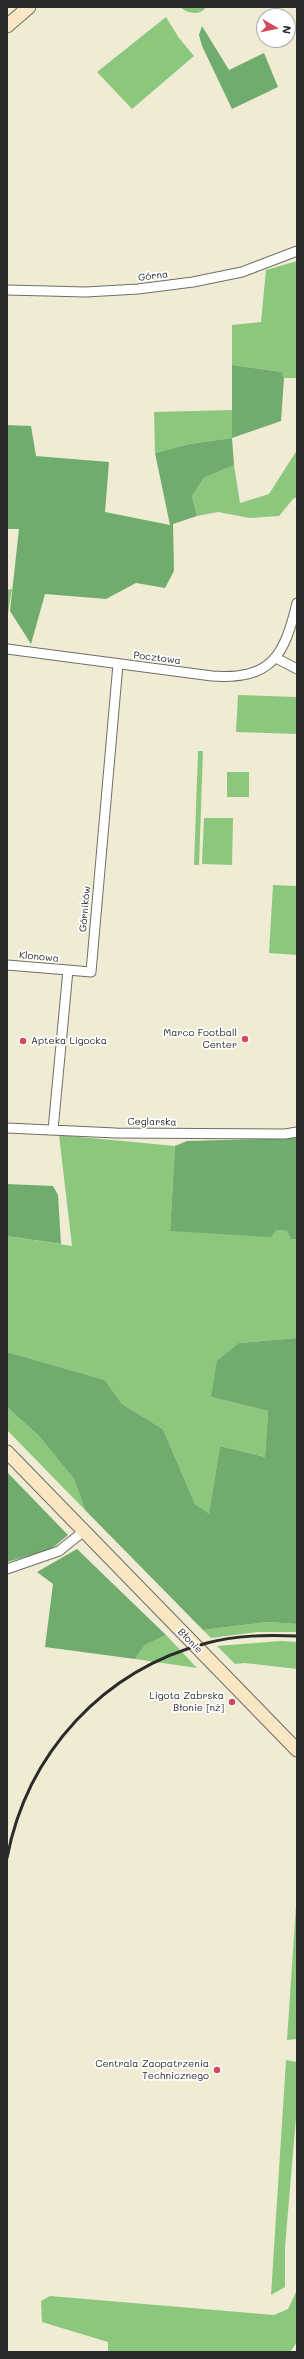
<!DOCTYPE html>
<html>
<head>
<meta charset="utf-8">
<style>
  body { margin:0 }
  #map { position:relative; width:304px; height:2359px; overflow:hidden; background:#f0ebd3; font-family:Mali,sans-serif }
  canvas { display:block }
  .frame { position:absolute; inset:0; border:8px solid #2b2b2b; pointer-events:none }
  .north { position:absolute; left:256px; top:8px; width:40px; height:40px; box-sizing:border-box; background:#fff; border:1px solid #aaa; border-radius:50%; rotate:99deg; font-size:11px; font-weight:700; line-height:16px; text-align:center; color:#2b2b2b }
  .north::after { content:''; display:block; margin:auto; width:14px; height:18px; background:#d1495b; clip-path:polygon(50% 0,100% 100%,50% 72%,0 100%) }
</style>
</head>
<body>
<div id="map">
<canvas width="304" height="2359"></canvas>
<div class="frame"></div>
<div class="north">N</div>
</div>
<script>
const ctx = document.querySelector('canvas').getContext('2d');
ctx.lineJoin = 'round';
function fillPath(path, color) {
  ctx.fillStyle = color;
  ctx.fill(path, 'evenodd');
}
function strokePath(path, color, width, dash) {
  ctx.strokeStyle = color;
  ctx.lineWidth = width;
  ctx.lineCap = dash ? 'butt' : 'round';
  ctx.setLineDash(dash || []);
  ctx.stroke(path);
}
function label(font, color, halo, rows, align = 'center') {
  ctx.font = font + ' Mali,sans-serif';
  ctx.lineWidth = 3.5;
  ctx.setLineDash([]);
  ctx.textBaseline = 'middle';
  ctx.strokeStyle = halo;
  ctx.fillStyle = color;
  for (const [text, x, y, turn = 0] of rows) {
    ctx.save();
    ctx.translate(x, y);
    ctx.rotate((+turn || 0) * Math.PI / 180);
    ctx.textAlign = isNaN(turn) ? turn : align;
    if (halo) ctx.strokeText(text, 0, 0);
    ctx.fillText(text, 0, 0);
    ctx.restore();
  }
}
const green = new Path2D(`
  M 180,7 L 206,7 C 200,16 188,14 180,7 Z
  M 166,17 L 179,38 L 194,56 L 132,109 L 97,72 Z
  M 297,261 L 297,378 L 284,378 L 282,372 L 232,365 L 232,325 L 261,322 L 266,270 Z
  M 232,410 L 232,438 L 189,444 L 155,453 L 154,412 Z
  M 297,450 L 297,497 L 293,499 L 279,516 L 250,518 L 218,512 L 197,516 L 192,496 L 204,478 L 234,465 L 240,503 L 269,494 Z
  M 12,589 L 7,619 L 7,590 Z
  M 238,695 L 297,697 L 297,734 L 236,732 Z
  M 198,751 L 203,751 L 199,865 L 194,865 Z
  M 227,772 L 249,772 L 249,797 L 227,797 Z
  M 204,818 L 233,818 L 232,865 L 202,864 Z
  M 273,885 L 297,886 L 297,955 L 269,953 Z
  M 59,1135 L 175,1146 L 170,1231 L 276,1230 L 287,1231 L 291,1239 L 297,1239 L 297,1338 L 239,1343 L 211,1397 L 268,1411 L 265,1457 L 220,1446 L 209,1515 L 195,1504 L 163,1429 L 122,1404 L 105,1380 L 7,1352 L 7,1236 L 72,1246 Z
  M 7,1407 L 39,1436 L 74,1479 L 85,1510 L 7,1430 Z
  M 268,1622 L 297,1624 L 297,1632 L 257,1632 L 211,1638 L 203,1630 Z
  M 166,1635 L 197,1668 L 135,1659 L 145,1645 Z
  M 281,1641 L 297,1642 L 297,1669 L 245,1663 L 235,1664 L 217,1646 Z
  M 297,1891 L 297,2039 L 287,2040 Z
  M 286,2060 L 297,2062 L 297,2106 L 285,2247 L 285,2287 L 271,2295 Z
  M 297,2290 L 297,2342 L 290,2352 L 108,2352 L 108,2342 L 42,2322 L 41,2301 L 50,2296 L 274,2315 L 288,2309 Z`);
const forest = new Path2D(`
  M 202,26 L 229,70 L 264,53 L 278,87 L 232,109 L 202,46 L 199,35 Z
  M 232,365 L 282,372 L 284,378 L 281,421 L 232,438 L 234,465 L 204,478 L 192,496 L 197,516 L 173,524 L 174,571 L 165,588 L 136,583 L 106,599 L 45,594 L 31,644 L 10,611 L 19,529 L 7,529 L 7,425 L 31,426 L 36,456 L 109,462 L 105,512 L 170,525 L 155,453 L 189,444 L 232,438 Z
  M 297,1138 L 297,1239 L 291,1239 L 287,1231 L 276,1230 L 271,1237 L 170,1231 L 175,1146 L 187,1141 Z
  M 7,1184 L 53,1186 L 58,1195 L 61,1244 L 7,1236 Z
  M 297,1338 L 297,1624 L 268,1622 L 203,1630 L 85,1510 L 74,1479 L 39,1436 L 7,1407 L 7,1352 L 105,1380 L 122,1404 L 163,1429 L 195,1504 L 209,1514 L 220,1446 L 265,1457 L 268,1411 L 211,1397 L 217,1361 L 239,1343 Z
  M 7,1472 L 68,1535 L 50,1550 L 7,1562 Z
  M 77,1549 L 166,1635 L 145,1645 L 135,1659 L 45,1647 L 53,1584 L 37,1572 Z`);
const street = new Path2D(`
  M 7,290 L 86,292 L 138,289 L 193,282 L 242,272 L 297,251
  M 7,649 L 212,676 C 272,680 284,656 297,603
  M 276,658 L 297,669
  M 7,965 L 68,970
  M 7,1128 L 116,1133 L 285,1134 L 297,1132
  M 53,1130 L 68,970 L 91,972 L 118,664
  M 7,1569 L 59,1551 L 84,1531`);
const secondary = new Path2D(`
  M 7,26 L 29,7
  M 7,1452 L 297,1750`);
const rail = new Path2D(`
  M 7,1858 C 27,1753 103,1670 207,1643 C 236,1635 267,1635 297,1636`);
const markers = [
  [245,1039,4,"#d1495b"],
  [23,1041,4,"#d1495b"],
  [232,1702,4,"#d1495b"],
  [217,2070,4,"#d1495b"]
];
const streetNames = [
  ["Górna",153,276,-7],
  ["Pocztowa",157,658,7],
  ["Górników",85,909,-85],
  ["Klonowa",39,957,5],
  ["Ceglarska",152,1122,1],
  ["Błonie",190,1641,46]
];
const poiNames = [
  ["Marco Football",237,1033],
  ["Center",237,1045],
  ["Apteka Ligocka",31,1041,"left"],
  ["Ligota Zabrska",224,1696],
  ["Błonie [nż]",224,1708],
  ["Centrala Zaopatrzenia",209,2064],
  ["Technicznego",209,2076]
];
fillPath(green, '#8bc87e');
fillPath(forest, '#70ac6d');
strokePath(street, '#706e66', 11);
strokePath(secondary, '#706e66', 15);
strokePath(street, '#fff', 9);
strokePath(secondary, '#f9e7c3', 13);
strokePath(rail, '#2b2b2b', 3);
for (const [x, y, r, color] of markers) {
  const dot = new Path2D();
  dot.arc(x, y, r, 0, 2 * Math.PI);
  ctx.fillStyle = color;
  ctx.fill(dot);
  strokePath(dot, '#fff', 1.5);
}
label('10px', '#2b2b2b', '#fff', streetNames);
label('10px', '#2b2b2b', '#fff', poiNames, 'right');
</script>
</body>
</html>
